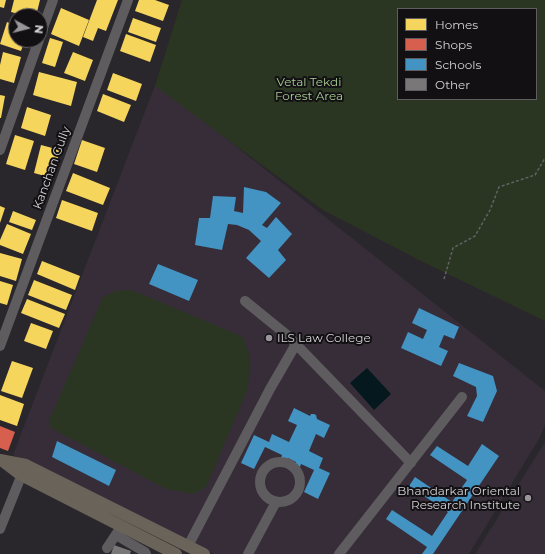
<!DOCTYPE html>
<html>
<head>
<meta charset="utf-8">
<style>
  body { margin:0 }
  #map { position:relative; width:545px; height:554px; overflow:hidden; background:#2a272c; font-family:Montserrat,sans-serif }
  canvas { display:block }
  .legend { position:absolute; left:397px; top:8px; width:140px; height:92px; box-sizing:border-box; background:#121013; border:1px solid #605d61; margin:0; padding:5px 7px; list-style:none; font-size:12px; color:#d5d1d6 }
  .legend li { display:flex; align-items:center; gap:8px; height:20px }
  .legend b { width:20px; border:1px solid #605d61 }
  .north { position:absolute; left:8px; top:8px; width:40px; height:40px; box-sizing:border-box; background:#121013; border:1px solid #605d61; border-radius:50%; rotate:97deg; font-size:11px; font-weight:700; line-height:16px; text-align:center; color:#d5d1d6 }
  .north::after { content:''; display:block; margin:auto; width:14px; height:18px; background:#99969a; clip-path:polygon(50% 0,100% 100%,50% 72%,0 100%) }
</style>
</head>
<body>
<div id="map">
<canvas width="545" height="554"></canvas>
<ul class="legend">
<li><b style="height:11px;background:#f6d55c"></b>Homes</li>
<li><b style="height:11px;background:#d6604d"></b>Shops</li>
<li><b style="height:11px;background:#4393c3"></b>Schools</li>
<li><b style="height:11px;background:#7a7778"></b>Other</li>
</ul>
<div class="north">N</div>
</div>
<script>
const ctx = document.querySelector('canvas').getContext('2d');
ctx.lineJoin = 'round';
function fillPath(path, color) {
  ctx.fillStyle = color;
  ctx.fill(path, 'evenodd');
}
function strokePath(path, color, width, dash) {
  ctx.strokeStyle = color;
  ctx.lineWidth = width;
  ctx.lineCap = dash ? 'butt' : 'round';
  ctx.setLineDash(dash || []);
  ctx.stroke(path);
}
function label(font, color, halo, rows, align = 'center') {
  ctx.font = font + ' Montserrat,sans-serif';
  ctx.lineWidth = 4;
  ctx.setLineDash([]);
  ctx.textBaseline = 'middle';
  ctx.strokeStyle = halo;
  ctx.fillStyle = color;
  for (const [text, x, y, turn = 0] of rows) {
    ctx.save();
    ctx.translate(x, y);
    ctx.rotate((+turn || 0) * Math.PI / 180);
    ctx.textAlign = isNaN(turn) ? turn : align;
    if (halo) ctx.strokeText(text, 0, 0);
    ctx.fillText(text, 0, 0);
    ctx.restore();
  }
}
const built = new Path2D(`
  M 156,83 L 545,391 L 545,425 L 540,437 L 469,554 L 214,554 L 13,455 Z
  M 545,442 L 545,554 L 475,554 Z`);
const green = new Path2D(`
  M 182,0 L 545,0 L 545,321 L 421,261 L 323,210 L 155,86 ZM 398,9 L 536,9 L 536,99 L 398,99 Z
  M 131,290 L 151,298 L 243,337 L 250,357 L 248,388 L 206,487 L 193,494 L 166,489 L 51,428 L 49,421 L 103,297 L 116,291 Z`);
const water = new Path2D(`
  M 367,368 L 391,394 L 374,410 L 350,383 Z`);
const homes = new Path2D(`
  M 0,0 L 6,0 L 4,8 L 0,7 Z
  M 14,0 L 40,0 L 36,16 L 26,16 L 11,12 Z
  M 97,0 L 118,0 L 106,31 L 98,28 L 93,41 L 83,37 Z
  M 139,0 L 155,0 L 169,5 L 163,21 L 135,11 Z
  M 61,8 L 89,20 L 79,46 L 51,34 Z
  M 133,18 L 161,28 L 156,42 L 128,32 Z
  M 7,22 L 16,26 L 16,40 L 25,40 L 21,51 L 0,44 Z
  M 126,34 L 156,45 L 150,62 L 120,51 Z
  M 50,38 L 63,42 L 55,67 L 42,63 Z
  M 3,52 L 21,57 L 14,83 L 0,79 L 0,65 Z
  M 73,52 L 93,60 L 85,81 L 64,73 Z
  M 39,72 L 77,82 L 71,106 L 33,95 Z
  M 113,73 L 142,84 L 136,101 L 107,90 Z
  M 103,94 L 131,105 L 124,122 L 97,111 Z
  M 0,95 L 5,96 L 1,118 L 0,118 Z
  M 27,107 L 51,115 L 45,136 L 21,128 Z
  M 15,135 L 34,141 L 25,170 L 6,164 Z
  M 82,140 L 105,148 L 97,172 L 74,164 Z
  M 41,145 L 60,150 L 52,178 L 34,173 Z
  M 73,173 L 110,188 L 103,205 L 66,191 Z
  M 62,200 L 98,213 L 92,231 L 56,218 Z
  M 0,206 L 5,208 L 0,223 Z
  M 13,211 L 36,220 L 32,230 L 9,222 Z
  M 7,224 L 31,234 L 23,254 L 0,245 L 0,240 Z
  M 0,253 L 22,259 L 16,281 L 0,276 Z
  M 42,261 L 80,276 L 75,290 L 37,274 Z
  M 34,280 L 72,295 L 66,310 L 28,295 Z
  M 0,281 L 13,285 L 7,305 L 0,303 Z
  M 27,299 L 65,314 L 59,328 L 21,313 Z
  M 31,323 L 53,331 L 46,349 L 24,341 Z
  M 12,361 L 33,368 L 22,398 L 1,391 Z
  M 0,395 L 24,404 L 17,426 L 0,420 Z`);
const shops = new Path2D(`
  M 0,426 L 15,432 L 8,451 L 0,448 Z`);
const schools = new Path2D(`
  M 244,187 L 266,192 L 281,203 L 262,225 L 267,228 L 276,217 L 292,234 L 278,250 L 286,260 L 269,278 L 246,258 L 261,241 L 249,230 L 237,225 L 228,224 L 222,250 L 195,245 L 199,218 L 210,218 L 213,196 L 236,197 L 234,211 L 243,213 Z
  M 158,264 L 198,280 L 189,301 L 149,284 Z
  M 419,308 L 459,327 L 454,339 L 444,335 L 439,347 L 448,351 L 441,366 L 401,348 L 408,332 L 423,339 L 427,330 L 412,323 Z
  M 459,363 L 493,376 L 497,391 L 483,422 L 467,416 L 477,396 L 476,387 L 453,376 Z
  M 294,408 L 310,416 L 311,414 L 314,414 L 316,415 L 317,419 L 330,425 L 324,438 L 316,434 L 309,451 L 323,458 L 319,468 L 330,473 L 318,499 L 304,492 L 314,470 L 301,464 L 300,467 L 295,464 L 296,462 L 288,458 L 287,460 L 281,458 L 282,455 L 265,447 L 254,469 L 241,463 L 254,435 L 269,442 L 272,434 L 289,442 L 297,425 L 288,421 Z
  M 57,441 L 116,470 L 109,486 L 52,457 Z
  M 482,444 L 499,456 L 433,554 L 422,554 L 427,547 L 386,519 L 392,510 L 432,536 L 448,512 L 409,486 L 415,477 L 452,502 L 467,480 L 430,455 L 437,446 L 468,466 Z`);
const building = new Path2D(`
  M 114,545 L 131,551 L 130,554 L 111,554 Z`);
const path = new Path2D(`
  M 444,279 L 453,248 L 475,236 L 490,210 L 499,187 L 535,175 L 545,158`);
const minor = new Path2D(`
  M 40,36 L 53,0
  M 0,150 L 39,40
  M 245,301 L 288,336 L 411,463
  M 0,346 L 128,0
  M260 482a20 20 0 1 1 40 0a20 20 0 1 1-40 0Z
  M 0,529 L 24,469
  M 116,535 L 145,552 L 146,554
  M 188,546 L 270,389 L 296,344
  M 107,548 L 119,530
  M 248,554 L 276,502
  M 339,554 L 462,397`);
const major = new Path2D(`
  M 0,460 L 26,465 L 204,554
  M 4,462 L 21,475 L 176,554`);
const markers = [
  [269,338,4,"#99969a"],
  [528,498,4,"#99969a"]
];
const parkNames = [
  ["Vetal Tekdi",309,82],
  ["Forest Area",309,96]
];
const streetNames = [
  ["Kanchan Gully",52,168,-70]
];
const poiNames = [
  ["ILS Law College",277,338],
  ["Bhandarkar Oriental",520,491,"right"],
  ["Research Institute",520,505,"right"]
];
fillPath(built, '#362d38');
fillPath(green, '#2a3622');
fillPath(water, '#04181d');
fillPath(homes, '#f6d55c');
fillPath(shops, '#d6604d');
fillPath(schools, '#4393c3');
fillPath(building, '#7a7778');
strokePath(path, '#636163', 1.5, [3, 2]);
strokePath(minor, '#5e5c5e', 10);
strokePath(major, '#69635a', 12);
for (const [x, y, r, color] of markers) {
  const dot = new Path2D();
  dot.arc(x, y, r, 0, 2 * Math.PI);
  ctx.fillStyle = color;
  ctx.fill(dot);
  strokePath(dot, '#121013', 1.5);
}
label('12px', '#a8cc93', '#121013', parkNames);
label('12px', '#d5d1d6', '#121013', streetNames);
label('12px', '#d5d1d6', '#121013', poiNames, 'left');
</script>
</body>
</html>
